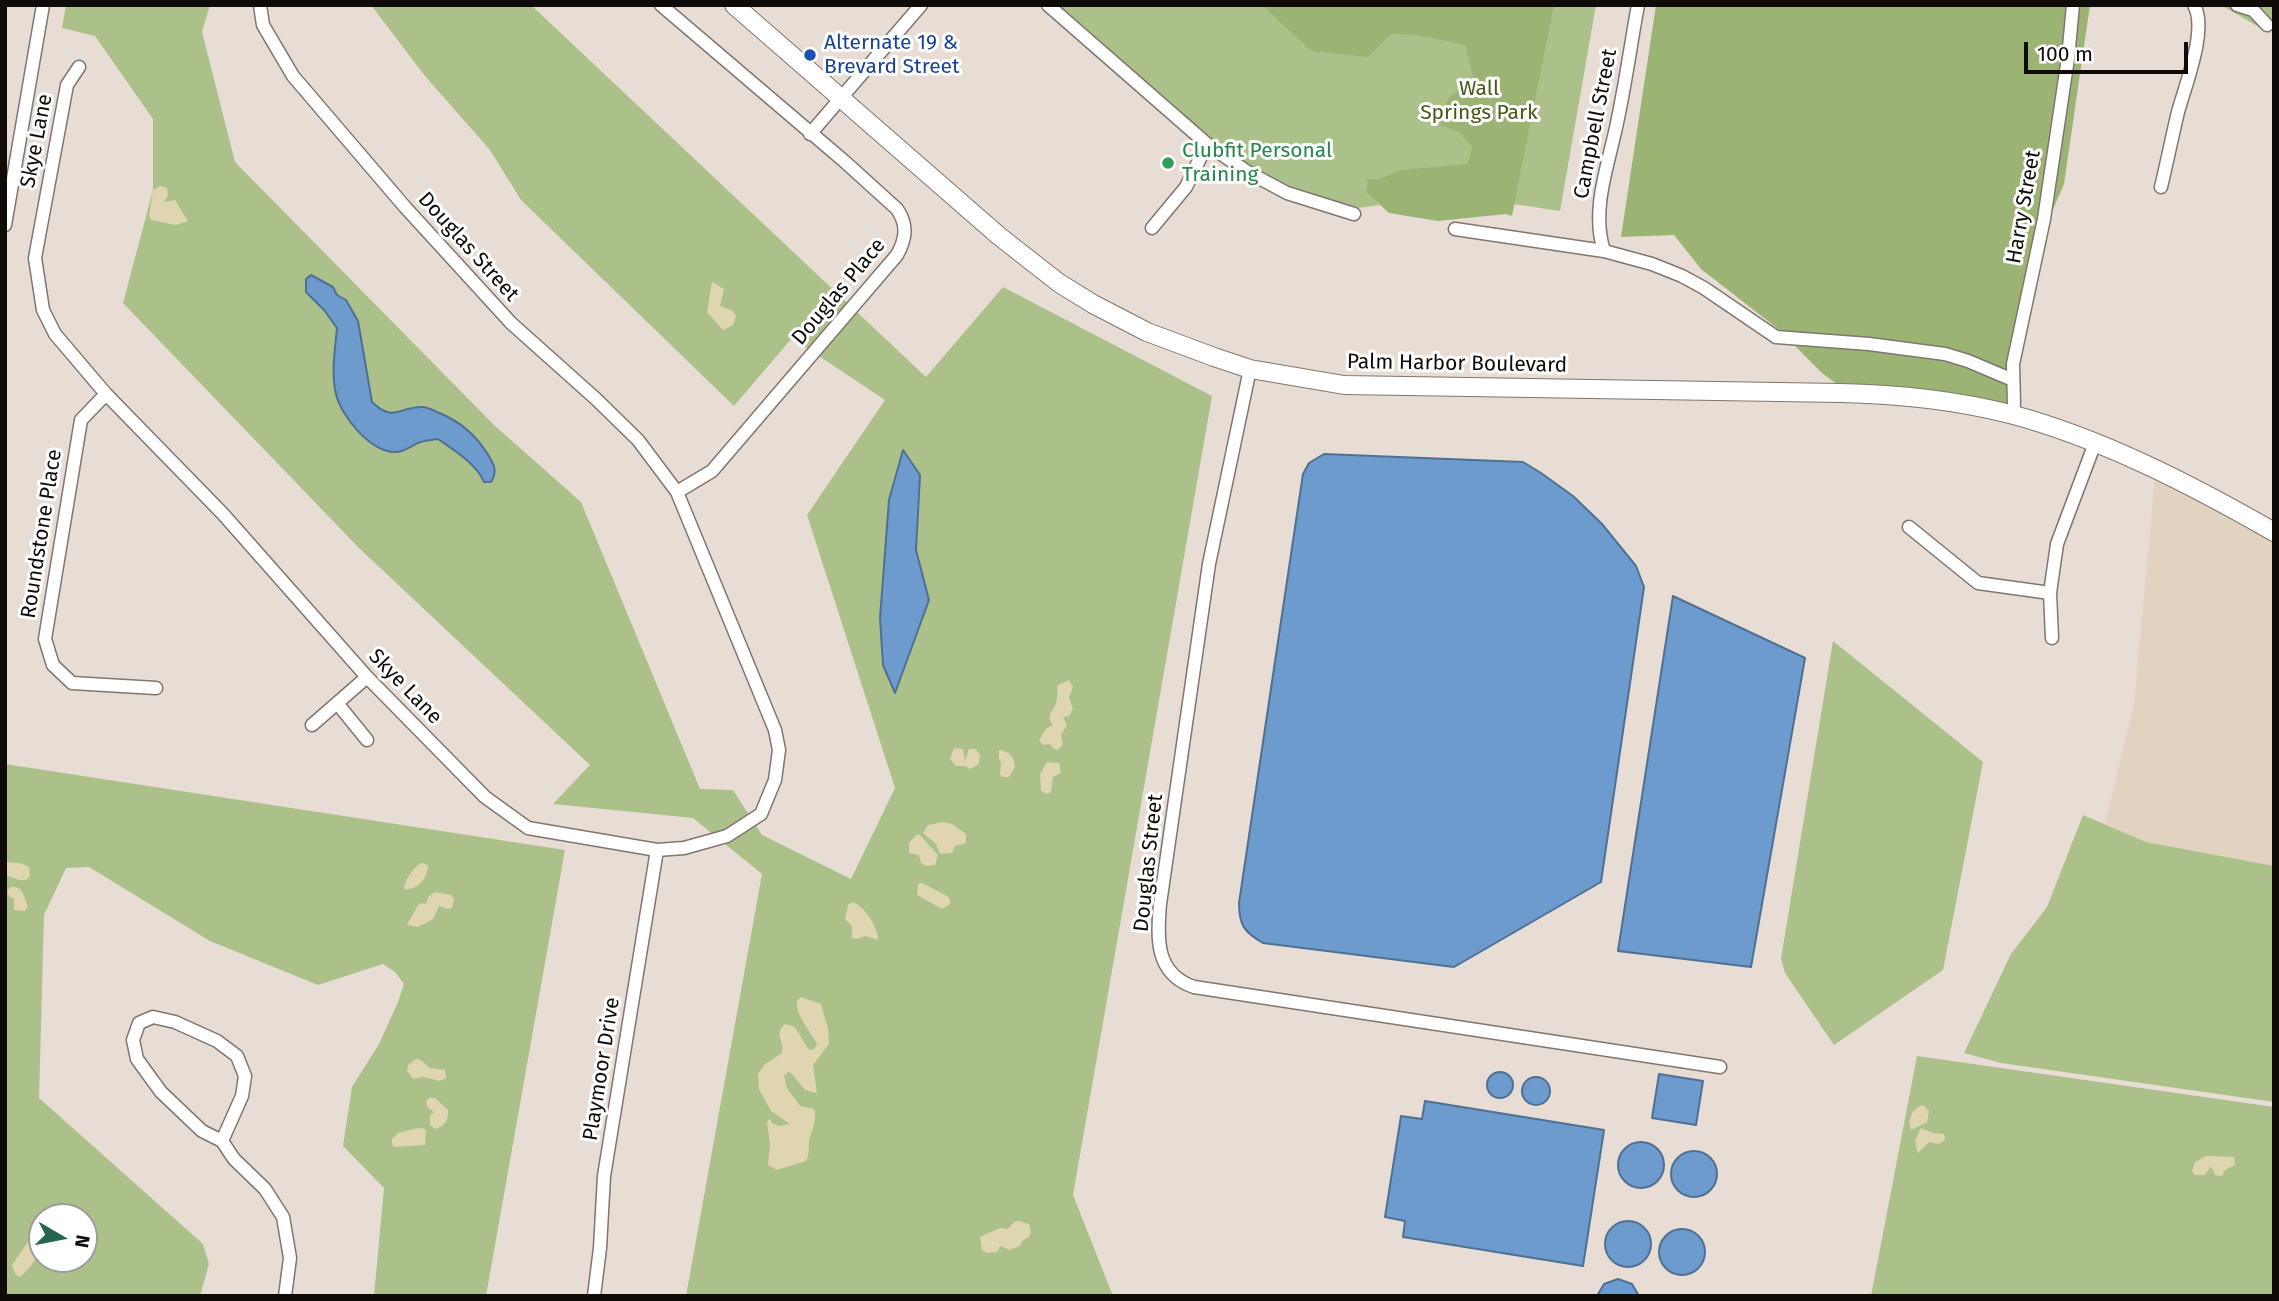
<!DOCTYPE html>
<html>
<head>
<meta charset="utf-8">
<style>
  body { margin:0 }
  #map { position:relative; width:2279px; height:1301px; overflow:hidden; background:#e7ddd4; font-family:"Fira Sans",sans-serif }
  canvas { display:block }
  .frame { position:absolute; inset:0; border:7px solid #0e0b08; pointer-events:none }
  .north { position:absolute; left:28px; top:1203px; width:70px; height:70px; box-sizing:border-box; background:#fff; border:2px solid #9f9d9c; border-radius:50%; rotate:100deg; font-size:19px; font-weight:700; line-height:28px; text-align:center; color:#0e0b08 }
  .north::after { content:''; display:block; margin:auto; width:24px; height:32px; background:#286550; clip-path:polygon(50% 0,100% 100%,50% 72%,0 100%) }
  .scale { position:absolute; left:2024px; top:42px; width:164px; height:32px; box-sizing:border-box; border:4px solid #0e0b08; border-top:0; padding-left:9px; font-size:21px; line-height:24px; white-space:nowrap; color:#0e0b08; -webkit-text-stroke:5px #fff; paint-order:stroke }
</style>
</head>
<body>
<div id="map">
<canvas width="2279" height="1301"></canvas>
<div class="frame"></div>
<div class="north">N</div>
<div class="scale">100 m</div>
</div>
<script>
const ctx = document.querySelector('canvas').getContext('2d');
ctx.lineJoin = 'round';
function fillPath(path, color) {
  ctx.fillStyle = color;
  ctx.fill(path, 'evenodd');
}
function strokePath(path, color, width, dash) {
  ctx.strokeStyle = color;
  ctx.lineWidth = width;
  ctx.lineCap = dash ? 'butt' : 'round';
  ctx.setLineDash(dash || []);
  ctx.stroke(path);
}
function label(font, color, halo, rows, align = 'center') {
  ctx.font = font + ' "Fira Sans",sans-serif';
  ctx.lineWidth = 6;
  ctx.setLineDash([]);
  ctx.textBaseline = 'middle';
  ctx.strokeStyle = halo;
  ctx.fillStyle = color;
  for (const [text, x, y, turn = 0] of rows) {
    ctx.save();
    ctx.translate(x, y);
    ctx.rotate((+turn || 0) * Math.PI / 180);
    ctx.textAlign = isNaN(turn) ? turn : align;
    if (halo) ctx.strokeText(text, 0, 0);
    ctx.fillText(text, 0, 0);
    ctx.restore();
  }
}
const industrial = new Path2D(`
  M 2155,477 L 2274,539 L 2274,866 L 2146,842 L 2105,824 L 2134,704 Z`);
const green = new Path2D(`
  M 66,5 L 210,5 L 202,32 L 235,162 L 494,425 L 581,502 L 700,789 L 733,790 L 762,835 L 851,879 L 895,788 L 807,515 L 885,400 L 792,338 L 734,406 L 521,200 L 490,150 L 425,76 L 371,5 L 531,5 L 926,377 L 1003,287 L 1212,396 L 1073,1195 L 1113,1296 L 686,1296 L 762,874 L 693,818 L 553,804 L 590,765 L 359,548 L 123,303 L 153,190 L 153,119 L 95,36 L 62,28 Z
  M 1057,5 L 1596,5 L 1560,211 L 1407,188 L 1380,179 L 1367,179 L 1366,191 L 1380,205 L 1358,208 L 1313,197 L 1289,188 L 1249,167 L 1211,139 Z
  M 2221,5 L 2274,5 L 2274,29 L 2269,33 Z
  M 1833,641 L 1983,762 L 1943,970 L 1834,1045 L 1785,973 L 1781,959 Z
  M 5,764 L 565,850 L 486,1296 L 374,1296 L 384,1188 L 343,1146 L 352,1087 L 379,1044 L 398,1002 L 404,984 L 395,972 L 383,964 L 318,985 L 210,941 L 89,867 L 66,868 L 44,915 L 39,1098 L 203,1244 L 209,1264 L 200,1296 L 5,1296 ZM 42,1217 L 84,1217 L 84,1259 L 42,1259 Z
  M 2083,815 L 2146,842 L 2274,866 L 2274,1102 L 2001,1063 L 1964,1053 L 2011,954 L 2047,907 Z
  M 1917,1056 L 2274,1107 L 2274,1296 L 1871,1296 Z`);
const forest = new Path2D(`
  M 1262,5 L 1554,5 L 1512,216 L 1506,214 L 1438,221 L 1389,213 L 1366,192 L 1367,179 L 1380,179 L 1401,170 L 1468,164 L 1472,147 L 1459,132 L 1440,125 C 1447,95 1446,96 1475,84 L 1465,45 L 1418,35 L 1391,34 L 1368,57 L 1311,51 Z
  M 1656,5 L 2090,5 L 2064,184 L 2048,221 L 2014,359 L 2008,358 L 2006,370 L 1970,355 L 1917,343 L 1782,332 L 1701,269 L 1674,235 L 1621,237 Z
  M 1794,345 L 1868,349 L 1943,359 L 2007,383 L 2007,408 L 1841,387 L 1822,373 Z`);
const sand = new Path2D(`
  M 160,186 L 167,188 L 168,195 L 164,202 L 175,200 L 188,221 L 176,225 L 151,220 L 149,216 L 153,190 Z
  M 712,282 L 724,289 L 720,306 L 733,311 L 736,316 L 733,325 L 723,330 L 707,312 Z
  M 1069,680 L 1073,687 L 1069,697 L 1073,709 L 1069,716 L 1063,717 L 1067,725 L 1061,735 L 1063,744 L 1058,750 L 1054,749 L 1050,744 L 1043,745 L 1039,740 L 1047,728 L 1053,725 C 1045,714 1053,713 1056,703 C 1058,698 1057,690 1058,685 Z
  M 954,748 L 963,749 L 965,761 L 969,749 L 976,749 L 980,755 L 979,764 L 970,769 L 965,766 L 956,766 L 950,759 Z
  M 999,750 C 1010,751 1014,757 1015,767 L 1009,777 L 1002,777 L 1000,774 L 1001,763 L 999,758 Z
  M 1047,762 L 1059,763 L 1061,773 L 1053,777 L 1051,792 L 1047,794 L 1041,791 L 1040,774 Z
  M 943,822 L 952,824 L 966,834 L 966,843 L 955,846 L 952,853 L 940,854 L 936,844 L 923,833 L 928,825 Z
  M 916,835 L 920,835 L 938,855 L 935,865 L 926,866 L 921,863 L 919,855 L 909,853 L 909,843 Z
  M 5,862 L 20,863 L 29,867 L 30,876 L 26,880 L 19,880 L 5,875 Z
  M 422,863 L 428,865 C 428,878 417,891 404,889 C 405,880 414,866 422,863 Z
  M 922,883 L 947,896 L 950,899 L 950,904 L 942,909 L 917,895 L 918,884 Z
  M 11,887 C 24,886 23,896 28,906 L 25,911 L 14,910 L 14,899 L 9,896 L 7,890 Z
  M 435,892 L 451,895 L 454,899 L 452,908 L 448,909 L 439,906 L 433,919 L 418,927 L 407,925 C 409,921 417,906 420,903 L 426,904 L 428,897 Z
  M 853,902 C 865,907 878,927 878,940 L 866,936 L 856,939 L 852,938 L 852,926 L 845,919 L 848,905 Z
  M 801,997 L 821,1004 L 828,1029 L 829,1044 L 813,1065 L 817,1093 L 805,1090 L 791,1073 L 788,1072 L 784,1076 L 787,1088 L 800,1106 L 814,1109 C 817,1121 813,1126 810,1137 C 807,1146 811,1152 806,1161 L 777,1170 L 768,1165 L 770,1145 L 767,1121 L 770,1119 L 772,1123 L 779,1126 L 790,1124 L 771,1111 L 759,1089 L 758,1074 L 765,1064 L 782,1053 C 785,1041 773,1035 785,1024 L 795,1027 L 808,1049 L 813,1050 L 817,1044 C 810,1030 796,1017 797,1001 Z
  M 416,1059 L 421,1060 L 430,1068 L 445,1070 L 446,1078 L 440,1081 L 423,1077 L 413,1079 L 407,1071 L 408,1065 Z
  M 429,1098 L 435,1098 L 448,1110 C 449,1120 444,1127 435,1129 L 430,1125 L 430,1116 L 434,1112 L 428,1108 L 426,1102 Z
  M 1923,1105 L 1929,1111 L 1927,1122 L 1911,1130 C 1907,1120 1912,1108 1923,1105 Z
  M 418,1128 L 425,1129 L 426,1132 L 425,1145 L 395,1147 L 392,1145 L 392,1139 L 398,1133 Z
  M 1921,1128 L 1933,1133 L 1944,1134 L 1945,1140 L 1939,1144 L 1929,1142 L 1918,1153 L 1915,1141 Z
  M 2206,1156 L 2234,1157 L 2235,1165 L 2225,1170 L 2222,1176 L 2215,1175 L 2211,1166 L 2205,1175 L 2195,1175 L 2192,1171 L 2195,1162 Z
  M 1019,1221 L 1029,1224 L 1031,1231 L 1029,1237 L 1023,1240 L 1020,1246 L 1010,1250 L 1000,1246 L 997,1252 L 987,1253 L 982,1250 L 980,1237 L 1000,1228 L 1008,1229 L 1014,1222 Z
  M 30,1239 L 41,1240 C 40,1255 31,1268 20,1277 L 15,1274 L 12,1265 Z`);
const water = new Path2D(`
  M 311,275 L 333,287 L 337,295 L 346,300 L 358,321 L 372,402 C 394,423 398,407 422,407 C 427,407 433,410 437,412 C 459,421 474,433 487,453 C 494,464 498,471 491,482 L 484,482 C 477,464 454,450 438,439 C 432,440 426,440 421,442 C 413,444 405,452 396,452 C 371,453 341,416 336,394 C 331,374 335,349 337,328 L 324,310 L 306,292 L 306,279 Z
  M 903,450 L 920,475 L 916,550 L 929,600 L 895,693 L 883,665 L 880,618 L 889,500 Z
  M 1324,454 L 1523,462 L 1541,473 L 1573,496 L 1602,524 L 1636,566 L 1644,587 L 1601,882 L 1454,967 L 1263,943 C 1244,932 1239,925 1239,903 L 1303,474 L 1309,463 Z
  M 1673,596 L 1805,658 L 1751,967 L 1618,951 Z
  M1487 1085a13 13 0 1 1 26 0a13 13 0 1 1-26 0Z
  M 1659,1074 L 1703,1081 L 1696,1125 L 1652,1118 Z
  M1522 1091a14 14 0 1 1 28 0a14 14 0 1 1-28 0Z
  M 1425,1101 L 1604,1130 L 1583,1266 L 1403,1237 L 1405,1221 L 1385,1217 L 1401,1116 L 1422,1119 Z
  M1618 1165a23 23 0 1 1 46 0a23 23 0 1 1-46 0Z
  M1671 1174a23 23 0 1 1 46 0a23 23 0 1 1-46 0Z
  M1605 1244a23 23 0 1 1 46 0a23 23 0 1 1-46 0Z
  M1659 1252a23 23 0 1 1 46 0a23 23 0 1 1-46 0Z
  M 1618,1279 L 1632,1284 L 1639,1296 L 1597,1296 L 1604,1284 Z`);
const minor = new Path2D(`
  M 661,5 L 844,161 L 897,209 C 908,225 906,239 897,255 L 712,471 L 677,492
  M 1048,5 L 1207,144 L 1246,171 L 1287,193 L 1354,214
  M 2237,5 L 2253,10 L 2267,25
  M 79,67 L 67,85 L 35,258 L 43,310 L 55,334 L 106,394 L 223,514 L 367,677 L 485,797 L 528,828 L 657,850 L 684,848 L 727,836 L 761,814 L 775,780 L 779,750 L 775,730 L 677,492 L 638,440 L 596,399 L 511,323 L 405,207 L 293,76 L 263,25 L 260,5
  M 810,134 L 921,5
  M 2161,187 C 2167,162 2172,137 2178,112 C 2185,86 2208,29 2194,5
  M 5,225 L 43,5
  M 1152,228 L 1186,187 L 1207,144
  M 1455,229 L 1604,251 L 1652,264 L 1682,276 L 1704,288 L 1776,337 L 1869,344 L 1945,354 L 1968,361 L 2013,380
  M 1604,251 C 1590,208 1610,161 1618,118 C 1626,80 1631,43 1638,5
  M 1250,369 L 1209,564 L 1160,904 C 1157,938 1155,974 1194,987 L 1720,1067
  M 106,394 L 81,420 L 45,639 L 53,665 L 72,683 L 156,688
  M 2012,415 L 2014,404 L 2013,364 L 2044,219 L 2068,58 L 2073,5
  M 1909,527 L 1978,583 L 2050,593
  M 2052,638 L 2050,593 L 2057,544 L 2095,443
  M 337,703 L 367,740
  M 312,725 L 367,677
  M 222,1141 L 242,1096 L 245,1076 L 237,1056 L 217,1041 L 175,1022 L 153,1017 L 139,1023 L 133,1040 L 137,1059 L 161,1092 L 202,1131 L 222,1141 L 234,1159 L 265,1189 L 283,1217 L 290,1258 L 285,1296
  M 594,1296 L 600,1248 L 604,1176 L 657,850`);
const secondary = new Path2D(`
  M 734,5 L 999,236 L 1059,283 L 1093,304 L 1147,332 L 1214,357 L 1250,369 L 1344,385 L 1840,393 C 1897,394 1954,400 2010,414 C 2101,438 2192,485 2274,532`);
const markers = [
  [810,55,7,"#1a4fb4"],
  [1168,163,7,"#2e9e5b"]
];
const transitNames = [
  ["Alternate 19 &",824,43],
  ["Brevard Street",824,67]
];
const parkNames = [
  ["Wall",1479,89],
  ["Springs Park",1479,113]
];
const streetNames = [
  ["Campbell Street",1596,124,-79],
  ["Skye Lane",37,141,-79],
  ["Harry Street",2024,207,-80],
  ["Douglas Street",468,247,48],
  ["Douglas Place",839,292,-50],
  ["Palm Harbor Boulevard",1457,364,1],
  ["Roundstone Place",42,534,-81],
  ["Skye Lane",405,687,46],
  ["Douglas Street",1149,863,-84],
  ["Playmoor Drive",602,1069,-81]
];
const leisureNames = [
  ["Clubfit Personal",1182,151],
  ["Training",1182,175]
];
fillPath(industrial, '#e1d3c0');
fillPath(green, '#abc189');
fillPath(forest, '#9bb474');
fillPath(sand, '#dfd5b1');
fillPath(water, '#6d9bce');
strokePath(water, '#507093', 2);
strokePath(minor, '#7f766f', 15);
strokePath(secondary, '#7f766f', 20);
strokePath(minor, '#fff', 12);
strokePath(secondary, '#fff', 18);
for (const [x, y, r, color] of markers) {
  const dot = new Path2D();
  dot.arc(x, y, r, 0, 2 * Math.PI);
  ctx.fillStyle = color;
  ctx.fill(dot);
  strokePath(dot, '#fff', 2.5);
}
label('21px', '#164399', '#fff', transitNames, 'left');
label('21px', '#465b17', '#fff', parkNames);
label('21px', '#0e0b08', '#fff', streetNames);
label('21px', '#27864d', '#fff', leisureNames, 'left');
</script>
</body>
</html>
